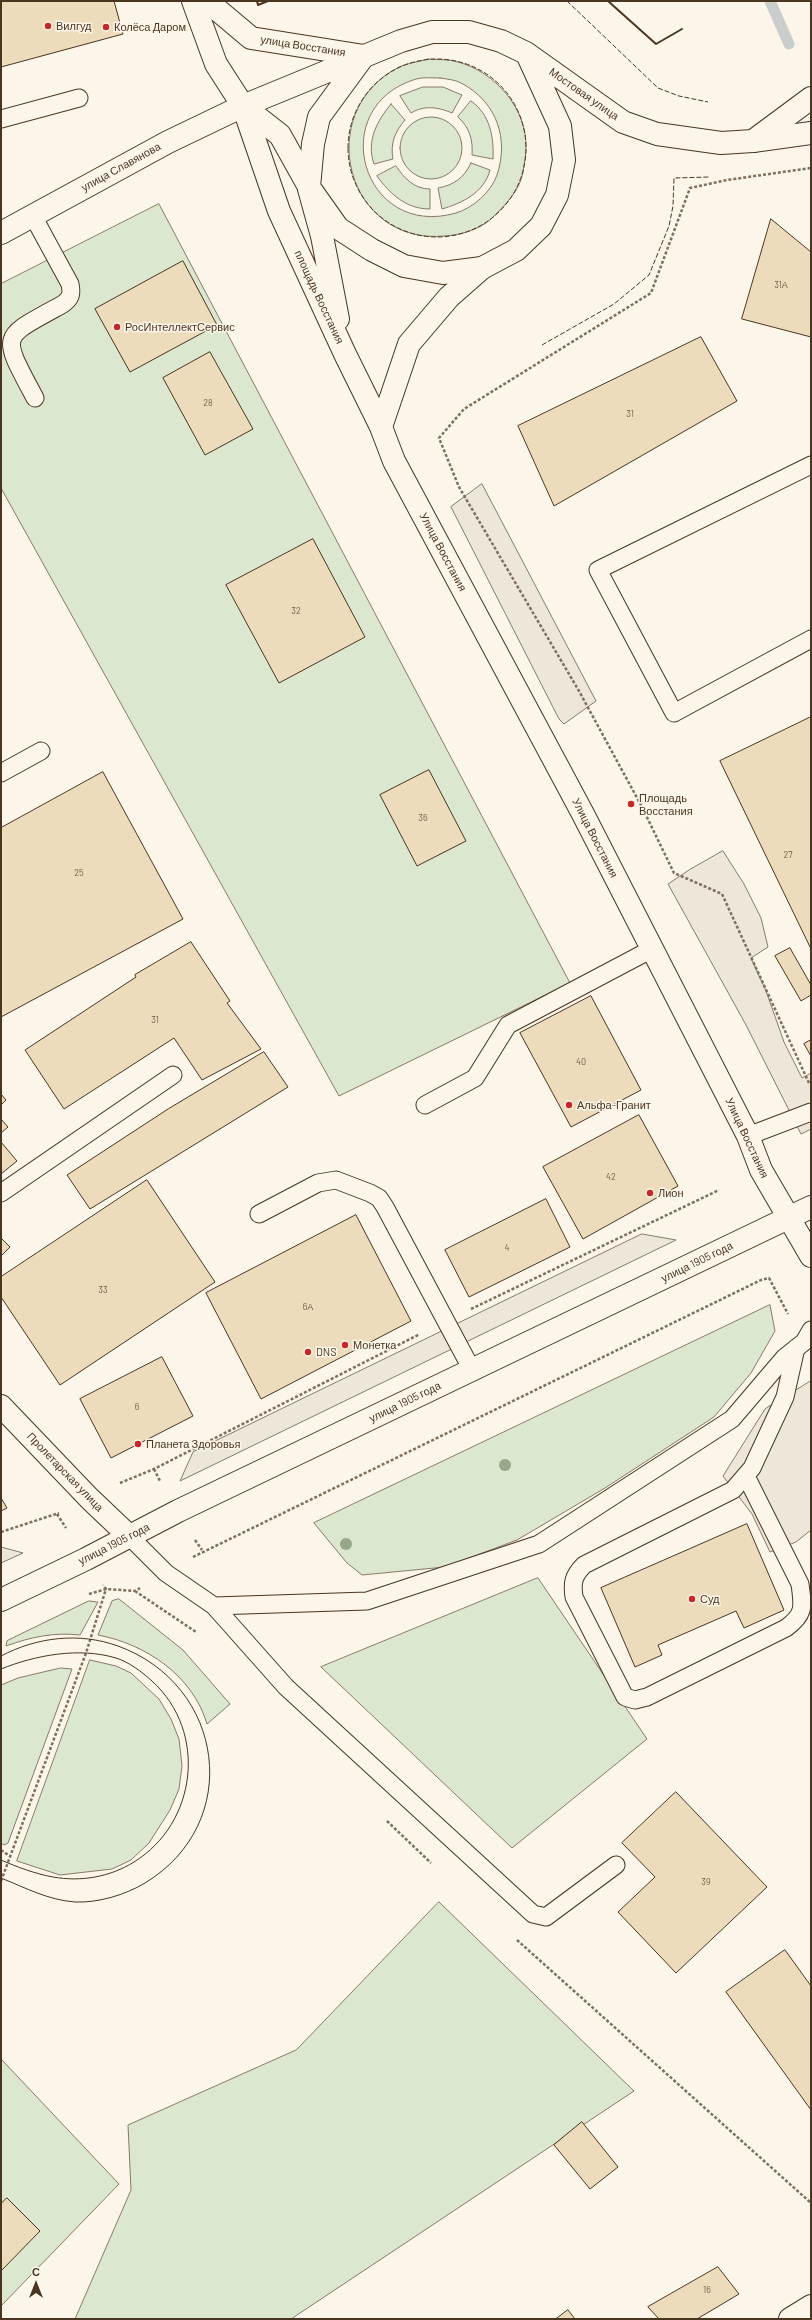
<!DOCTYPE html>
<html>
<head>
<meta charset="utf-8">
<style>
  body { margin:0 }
  #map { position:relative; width:812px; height:2320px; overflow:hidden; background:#fbf6e9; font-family:Barlow,sans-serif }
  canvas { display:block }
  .frame { position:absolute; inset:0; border:2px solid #4a3520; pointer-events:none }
  .north { position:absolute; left:16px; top:2264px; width:40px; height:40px; -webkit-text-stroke:3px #fbf6e9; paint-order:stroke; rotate:0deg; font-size:11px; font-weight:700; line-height:16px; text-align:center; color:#4a3520 }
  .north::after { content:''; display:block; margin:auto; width:14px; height:18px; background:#4a3520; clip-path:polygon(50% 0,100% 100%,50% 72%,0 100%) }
</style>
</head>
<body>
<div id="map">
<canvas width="812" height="2320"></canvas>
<div class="frame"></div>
<div class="north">С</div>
</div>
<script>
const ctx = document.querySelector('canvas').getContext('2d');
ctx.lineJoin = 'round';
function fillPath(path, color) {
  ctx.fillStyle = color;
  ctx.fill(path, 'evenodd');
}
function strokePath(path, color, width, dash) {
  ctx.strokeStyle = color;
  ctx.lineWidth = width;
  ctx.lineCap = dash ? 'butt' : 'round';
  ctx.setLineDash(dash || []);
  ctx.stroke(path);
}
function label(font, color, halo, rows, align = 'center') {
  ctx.font = font + ' Barlow,sans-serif';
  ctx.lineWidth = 3;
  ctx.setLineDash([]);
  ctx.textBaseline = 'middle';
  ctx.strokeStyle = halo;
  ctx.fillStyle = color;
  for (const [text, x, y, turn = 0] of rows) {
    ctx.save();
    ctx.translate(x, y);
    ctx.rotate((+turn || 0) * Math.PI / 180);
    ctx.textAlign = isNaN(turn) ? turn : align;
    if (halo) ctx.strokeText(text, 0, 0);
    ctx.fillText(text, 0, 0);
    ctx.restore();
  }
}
const green = new Path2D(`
  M 428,59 C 437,60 449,59 458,62 C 495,72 527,108 526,148 C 526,156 524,164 523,172 C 520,191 504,206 491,219 C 479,230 460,235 444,236 C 346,245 312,112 399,67 C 407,63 419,62 428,59 ZM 440,78 C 447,79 457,80 463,84 C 497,103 509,139 497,175 C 491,192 473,208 456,213 C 362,240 324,107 416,79 C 423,77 432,78 440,78 Z
  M 423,87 L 443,87 L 462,95 L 452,113 C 438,107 424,105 411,113 L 400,96 Z
  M 471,101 C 490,114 494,137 493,159 L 472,155 C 473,140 470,128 458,117 Z
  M 391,104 L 405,120 C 395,132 390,143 393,159 L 374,164 C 366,141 377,121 391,104 Z
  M400 148a31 31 0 1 1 62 0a31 31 0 1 1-62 0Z
  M 471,163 L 490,170 C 484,193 462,203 442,209 L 438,188 C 454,185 464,178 471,163 Z
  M 396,166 C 404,178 414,189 430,189 L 430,209 C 406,209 390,194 377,176 Z
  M 159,204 L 570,983 L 339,1096 L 1,488 L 1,284 Z
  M 770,1305 L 775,1331 L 751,1373 L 714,1417 L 605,1488 L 517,1540 L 445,1567 L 362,1575 L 347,1563 L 314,1523 Z
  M 538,1578 L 647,1739 L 512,1848 L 321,1667 Z
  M 119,1599 L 183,1650 L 230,1704 L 207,1724 C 193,1676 146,1644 98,1635 L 112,1601 Z
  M 89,1601 L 98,1602 L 80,1635 C 54,1632 31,1637 6,1646 L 7,1641 Z
  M 90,1660 L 116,1666 L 131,1673 L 159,1699 L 171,1719 L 179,1739 L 182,1766 L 179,1789 L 170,1810 L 149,1843 L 131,1860 L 112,1869 L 60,1875 L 17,1861 Z
  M 61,1668 L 72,1669 L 8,1843 L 4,1845 L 1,1843 L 1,1685 L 18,1678 Z
  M 439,1902 L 634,2091 L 291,2319 L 75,2319 L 131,2190 L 128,2125 L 296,2050 Z
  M 1,2059 L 119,2184 L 1,2306 Z`);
const parking = new Path2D(`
  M 482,484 L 596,701 L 564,724 L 559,719 L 451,507 Z
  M 723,851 L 744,884 L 761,918 L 768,947 L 751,958 L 766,991 L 784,1042 L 802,1078 L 811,1073 L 811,1129 L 801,1134 L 746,1025 L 668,884 L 689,870 Z
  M 642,1234 L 676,1240 L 180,1481 L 193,1452 Z
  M 811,1381 L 811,1530 L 796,1542 L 770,1552 L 752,1514 L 723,1476 L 765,1409 Z
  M 1,1547 L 23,1553 L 1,1563 Z`);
const stream = new Path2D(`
  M 770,1 L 789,44`);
const building = new Path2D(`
  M 1,1 L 114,1 L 123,34 L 1,67 Z
  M 771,219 L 811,252 L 811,337 L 742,319 Z
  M 183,261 L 217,325 L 130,372 L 95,309 Z
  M 701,337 L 737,401 L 554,506 L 518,426 Z
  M 210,352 L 253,429 L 205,455 L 163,378 Z
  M 313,539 L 365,637 L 279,683 L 226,585 Z
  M 811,717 L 811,949 L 720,761 Z
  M 429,770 L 466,841 L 417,866 L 380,795 Z
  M 103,772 L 183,919 L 1,1017 L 1,828 Z
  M 191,942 L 230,1001 L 227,1003 L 261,1049 L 202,1080 L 174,1038 L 64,1109 L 25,1050 L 136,977 L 135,975 Z
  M 790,948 L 811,985 L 811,995 L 801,1001 L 775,956 Z
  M 591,996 L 641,1090 L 571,1127 L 520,1033 Z
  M 811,1040 L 811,1056 L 804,1044 Z
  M 264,1052 L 288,1087 L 90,1209 L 67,1175 L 168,1109 Z
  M 1,1094 L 6,1100 L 1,1105 Z
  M 639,1115 L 678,1186 L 583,1239 L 543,1167 Z
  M 1,1119 L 8,1127 L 1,1133 Z
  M 1,1142 L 17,1161 L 1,1174 Z
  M 147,1180 L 215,1282 L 60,1385 L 1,1297 L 1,1277 Z
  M 546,1199 L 570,1247 L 469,1297 L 445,1250 Z
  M 356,1215 L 411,1321 L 261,1399 L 206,1293 Z
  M 1,1238 L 10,1247 L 1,1256 Z
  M 162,1357 L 193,1416 L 111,1458 L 80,1399 Z
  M 1,1498 L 7,1508 L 1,1511 Z
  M 747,1524 L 784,1610 L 744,1628 L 736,1611 L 658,1645 L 662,1655 L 635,1667 L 601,1588 Z
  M 676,1792 L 767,1887 L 676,1973 L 618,1912 L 655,1877 L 622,1843 Z
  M 785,1950 L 811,1986 L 811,2110 L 726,1992 Z
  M 582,2122 L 618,2167 L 590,2189 L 554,2145 Z
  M 7,2198 L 40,2231 L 1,2271 L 1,2204 Z
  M 718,2267 L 739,2294 L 697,2319 L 659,2319 L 648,2307 Z
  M 568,2310 L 575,2319 L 556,2319 Z`);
const path = new Path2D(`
  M 809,1083 L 722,894 L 674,873 L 642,807 L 579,691 L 459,487 L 439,438 L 464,409 L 651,293 L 690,188 L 727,180 L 811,168
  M 471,1309 L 719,1190
  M 154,1469 L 160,1481
  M 120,1483 L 154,1469 L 420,1334
  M 57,1514 L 66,1528
  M 1,1532 L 59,1513
  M 195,1540 L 202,1550
  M 193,1557 L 761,1280 L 769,1278 L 788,1314
  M 135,1591 L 196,1632
  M 89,1594 L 106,1589 L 135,1591 L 140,1588
  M 387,1821 L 431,1863
  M 1,1850 L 11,1857
  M 1,1881 L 86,1653 L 106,1589 L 103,1585
  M 517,1940 L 811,2203`);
const lane = new Path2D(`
  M 1,119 L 79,98
  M 33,216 L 70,284 C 72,294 71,298 63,304 C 0,339 0,332 35,398
  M 811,465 L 598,570 L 674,713 L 811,639
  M 1,773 L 41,751
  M 425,1105 L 475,1078 L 508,1025 L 652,949
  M 748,1136 L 811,1112
  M 1,1193 L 173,1075
  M 259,1214 L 318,1183 L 336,1180 L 370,1193 L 379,1198 L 385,1207 L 472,1370
  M 746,1476 L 800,1584 C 803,1607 805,1614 786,1628 L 647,1697 L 635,1700 L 625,1697 L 574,1597 C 572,1583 573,1576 584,1565 L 733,1490 L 752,1468 L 785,1397 L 796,1348
  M 130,1537 L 166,1573 L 214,1606 L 367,1601 L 539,1544 L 732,1419 L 784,1358 L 804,1342 L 811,1330
  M 214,1606 L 286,1687 L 533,1914 L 546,1917 L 616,1865`);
const street = new Path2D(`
  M 193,1 L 216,64 L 243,106 L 280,135 L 309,187
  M 207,1 L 251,38 L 364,56
  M 1,1406 L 89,1498 L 130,1537
  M 790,2319 L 811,2306`);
const secondary = new Path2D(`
  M 243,106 L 279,211 L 345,354 L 381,427 L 394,461 L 583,814 L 748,1136 L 761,1170 L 811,1256
  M 753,141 L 811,133
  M 309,189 L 322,236 L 338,319
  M 381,427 L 409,344 L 449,297 L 482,268`);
const primary = new Path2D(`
  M 363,57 L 319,117 L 313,144 L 309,187 L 338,228 L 372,250 L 404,266 L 443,273 L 482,268 L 516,250 L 541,226 L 557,195 L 564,160 L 560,126 L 527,54
  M 1,233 L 168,142 L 243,106 L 401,41 L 432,32 L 469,32 L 501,41 L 526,53 L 623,122 L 657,134 L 721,143 L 753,141 L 811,98
  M 1,1600 L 86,1559 L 178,1511 L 811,1207`);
const tram = new Path2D(`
  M 1,1656 C 37,1637 79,1632 118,1646 C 225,1685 244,1823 145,1883 C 125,1895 98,1903 75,1902 C 48,1900 26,1888 1,1878
  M 1,1669 C 36,1655 79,1647 116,1658 C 129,1662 142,1672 152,1681 C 208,1732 197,1823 134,1862 C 110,1877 81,1882 53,1877 C 36,1874 17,1867 1,1860`);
const fence = new Path2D(`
  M 567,1 L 658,88 L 679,96 L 708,102
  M348 148a89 89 0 1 1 178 0a89 89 0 1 1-178 0Z
  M 542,345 L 614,304 L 649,275 L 669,226 L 673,206 L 674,178 L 710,177`);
const wall = new Path2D(`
  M 257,1 L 258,5 L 268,1
  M 608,1 L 656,44 L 682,29`);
const trees = [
  [505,1465],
  [346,1544]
];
const markers = [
  [48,26,4,"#c62828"],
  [106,27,4,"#c62828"],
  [117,327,4,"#c62828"],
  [631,804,4,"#c62828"],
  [569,1105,4,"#c62828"],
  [650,1193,4,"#c62828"],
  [345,1345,4,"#c62828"],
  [308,1352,4,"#c62828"],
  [138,1444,4,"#c62828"],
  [692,1599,4,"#c62828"]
];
const numberNames = [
  ["31А",781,285],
  ["28",208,403],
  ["31",630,414],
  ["32",296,611],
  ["36",423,818],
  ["27",788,855],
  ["25",79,873],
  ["31",155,1020],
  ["40",581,1062],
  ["42",611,1177],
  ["4",507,1248],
  ["33",103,1290],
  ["6А",308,1307],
  ["6",137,1407],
  ["39",706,1882],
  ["16",707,2290]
];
const poiNames = [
  ["Вилгуд",56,26],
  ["Колёса Даром",114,27],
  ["РосИнтеллектСервис",125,327],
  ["Площадь",639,798],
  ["Восстания",639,811],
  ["Альфа-Гранит",577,1105],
  ["Лион",658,1193],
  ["Монетка",353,1345],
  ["DNS",316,1352],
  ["Планета Здоровья",146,1444],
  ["Суд",700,1599]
];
const streetNames = [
  ["улица Восстания",303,46,9],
  ["Мостовая улица",584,94,35],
  ["улица Славянова",121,167,-29],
  ["площадь Восстания",319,297,65],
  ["Улица Восстания",443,552,62],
  ["Улица Восстания",595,838,63],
  ["Улица Восстания",747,1138,65],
  ["улица 1905 года",697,1262,-26],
  ["улица 1905 года",405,1402,-26],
  ["Пролетарская улица",65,1472,46],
  ["улица 1905 года",114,1544,-27]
];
fillPath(green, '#dce7d0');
strokePath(green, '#887966', 1);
fillPath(parking, '#ede7d9');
strokePath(parking, '#887966', 1);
strokePath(stream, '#c9cecd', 11);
fillPath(building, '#ecdcbc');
strokePath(building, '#4a3520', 1);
strokePath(lane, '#4a3520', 19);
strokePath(street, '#4a3520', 24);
strokePath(secondary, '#4a3520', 24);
strokePath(primary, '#4a3520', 24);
strokePath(path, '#7f6f5c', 2.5, [3, 2]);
strokePath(lane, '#fbf6e9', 17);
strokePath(street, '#fbf6e9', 22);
strokePath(secondary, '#fbf6e9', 22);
strokePath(primary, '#fbf6e9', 22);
strokePath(tram, '#4a3520', 1);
strokePath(fence, '#4a3520', 1, [5, 2]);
strokePath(wall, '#4a3520', 2);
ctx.fillStyle = '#96a887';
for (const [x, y] of trees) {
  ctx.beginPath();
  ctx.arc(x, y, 6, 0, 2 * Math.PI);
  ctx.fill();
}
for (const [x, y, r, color] of markers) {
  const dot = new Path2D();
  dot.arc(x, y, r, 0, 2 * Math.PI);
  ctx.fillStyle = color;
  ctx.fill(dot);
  strokePath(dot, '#fbf6e9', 1.5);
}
label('9px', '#725f47', null, numberNames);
label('11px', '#4a3520', '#fbf6e9', poiNames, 'left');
label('11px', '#4a3520', '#fbf6e9', streetNames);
</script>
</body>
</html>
